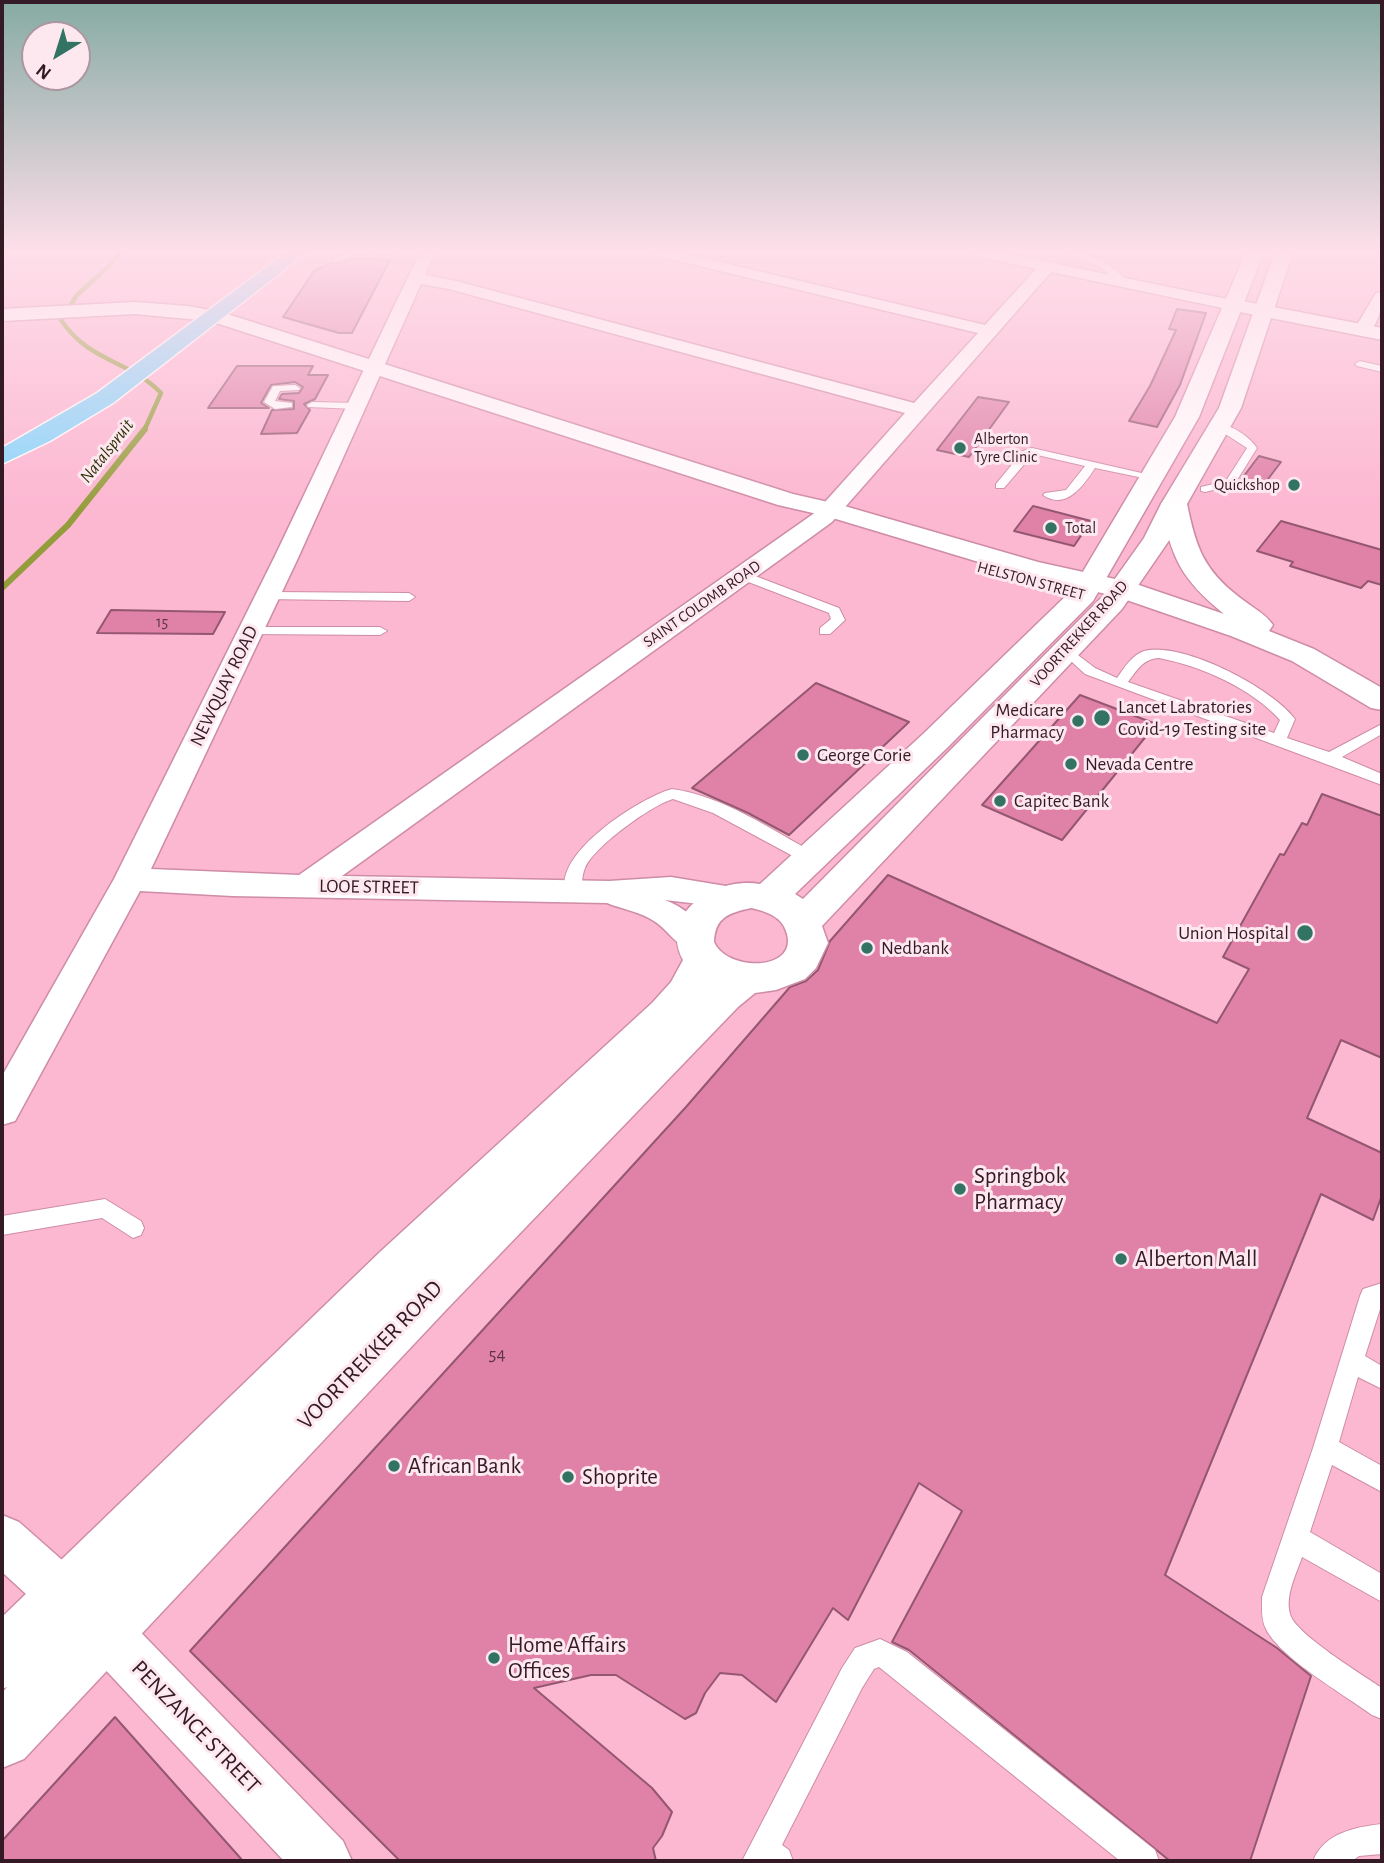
<!DOCTYPE html>
<html>
<head>
<meta charset="utf-8">
<style>
  body { margin:0 }
  #map { position:relative; width:1384px; height:1863px; overflow:hidden; background:#fcb7d1; font-family:"Alegreya Sans",sans-serif }
  canvas { display:block }
  .frame { position:absolute; inset:0; border:4px solid #341a25; pointer-events:none }
  .north { position:absolute; left:21px; top:21px; width:70px; height:70px; box-sizing:border-box; background:#fee8f0; border:2px solid #ad969f; border-radius:50%; rotate:218deg; font-size:19px; font-weight:700; line-height:28px; text-align:center; color:#341a25 }
  .north::after { content:''; display:block; margin:auto; width:24px; height:32px; background:#327363; clip-path:polygon(50% 0,100% 100%,50% 72%,0 100%) }
</style>
</head>
<body>
<div id="map">
<canvas width="1384" height="1863"></canvas>
<div class="frame"></div>
<div class="north">N</div>
</div>
<script>
const ctx = document.querySelector('canvas').getContext('2d');
ctx.lineJoin = 'round';
function strokePath(path, color, width, dash) {
  ctx.strokeStyle = color;
  ctx.lineWidth = width;
  ctx.lineCap = dash ? 'butt' : 'round';
  ctx.setLineDash(dash || []);
  ctx.stroke(path);
}
function fillPath(path, color) {
  ctx.fillStyle = color;
  ctx.fill(path, 'evenodd');
}
function label(font, color, halo, rows, align = 'center') {
  ctx.font = font + ' "Alegreya Sans",sans-serif';
  ctx.lineWidth = 6;
  ctx.setLineDash([]);
  ctx.textBaseline = 'middle';
  ctx.strokeStyle = halo;
  ctx.fillStyle = color;
  for (const [text, x, y, turn = 0] of rows) {
    ctx.save();
    ctx.translate(x, y);
    ctx.rotate((+turn || 0) * Math.PI / 180);
    ctx.textAlign = isNaN(turn) ? turn : align;
    if (halo) ctx.strokeText(text, 0, 0);
    ctx.fillText(text, 0, 0);
    ctx.restore();
  }
}
const streamFar1 = new Path2D(`
  M 120,252 L 110,265 L 77,295 L 61,320 C 90,363 128,359 161,393 L 144,431`);
const stream = new Path2D(`
  M 2,588 L 68,525 L 145,429`);
const building = new Path2D(`
  M 355,258 L 390,260 L 352,333 L 339,333 L 283,317 L 314,271 L 331,263 L 336,264 Z
  M 1177,309 L 1206,313 L 1180,385 L 1157,427 L 1129,421 L 1150,386 L 1176,330 L 1169,329 Z
  M 237,366 L 313,366 L 308,375 L 328,375 L 315,399 L 304,404 L 310,410 L 297,433 L 261,434 L 272,410 L 294,409 L 294,401 L 279,399 L 282,394 L 299,393 L 303,387 L 295,382 L 271,385 L 261,403 L 269,408 L 208,408 Z
  M 978,397 L 1009,402 L 969,457 L 937,450 Z
  M 1259,456 L 1281,462 L 1262,487 L 1240,481 Z
  M 1033,506 L 1091,521 L 1074,546 L 1014,531 Z
  M 1281,521 L 1382,550 L 1382,585 L 1368,581 L 1361,588 L 1290,566 L 1293,562 L 1257,551 Z
  M 111,610 L 225,612 L 213,634 L 97,633 Z
  M 816,683 L 909,722 L 789,835 L 748,813 L 692,788 Z
  M 1080,695 L 1156,724 L 1062,840 L 982,805 Z
  M 1322,794 L 1382,816 L 1382,1058 L 1341,1040 L 1307,1118 L 1382,1153 L 1382,1195 L 1373,1220 L 1321,1194 L 1165,1575 L 1277,1648 L 1311,1676 L 1250,1861 L 1170,1861 L 909,1650 L 892,1642 L 962,1511 L 919,1483 L 848,1620 L 833,1608 L 776,1702 L 742,1675 L 720,1673 L 705,1693 L 696,1713 L 685,1719 L 616,1675 L 591,1675 L 534,1688 L 652,1788 L 672,1812 L 662,1836 L 653,1848 L 656,1861 L 400,1861 L 190,1651 L 686,1107 L 790,987 L 806,981 L 818,970 L 830,941 L 888,875 L 1217,1023 L 1249,969 L 1223,957 L 1280,854 L 1284,855 L 1302,823 L 1307,825 Z
  M 115,1717 L 243,1861 L 2,1861 L 2,1841 Z`);
const service = new Path2D(`
  M 351,252 L 398,252 L 394,254 L 355,255 L 335,262 L 331,260 Z
  M 1066,252 C 1089,250 1113,266 1129,282 L 1122,284 L 1097,265 Z
  M 1360,361 L 1382,366 L 1382,372 L 1357,366 L 1355,364 Z
  M 295,385 L 300,388 L 299,390 L 280,391 L 275,401 L 292,403 L 292,407 L 275,409 L 264,402 L 273,386 Z
  M 312,402 L 358,403 L 363,406 L 358,409 L 308,407 L 307,405 Z
  M 1216,424 C 1230,423 1250,437 1257,448 L 1234,485 L 1205,492 L 1201,491 L 1201,487 L 1226,481 L 1247,448 L 1216,428 Z
  M 1032,448 L 1159,477 L 1153,480 L 1095,468 C 1084,485 1066,511 1043,495 L 1045,493 L 1066,490 L 1085,466 L 1033,454 L 1004,488 L 996,488 L 996,484 L 1023,451 Z
  M 742,571 L 839,608 L 845,620 L 830,634 L 820,634 L 820,628 L 831,619 L 829,613 L 738,578 L 738,572 Z
  M 268,592 L 409,593 L 415,597 L 409,601 L 263,599 L 263,593 Z
  M 251,627 L 380,627 L 387,631 L 380,635 L 246,634 L 246,628 Z
  M 1066,646 L 1095,668 L 1117,678 C 1124,668 1132,655 1144,651 C 1183,641 1272,688 1295,719 L 1287,738 L 1329,752 L 1382,724 L 1382,734 L 1342,757 L 1382,774 L 1382,785 L 1085,674 L 1059,650 ZM 1159,658 C 1201,666 1251,688 1280,720 L 1274,733 L 1128,682 C 1137,670 1143,659 1159,658 Z
  M 672,789 C 723,796 772,830 816,854 L 818,858 L 810,864 L 804,862 L 713,813 L 673,799 C 650,806 594,847 585,868 C 581,877 583,887 579,895 L 567,895 C 548,856 641,797 672,789 Z
  M 105,1199 L 141,1221 L 144,1228 L 141,1235 L 133,1238 L 102,1218 L 2,1235 L 2,1216 Z
  M 1382,1283 L 1382,1303 L 1365,1356 L 1382,1366 L 1382,1389 L 1358,1377 L 1339,1442 L 1382,1466 L 1382,1492 L 1332,1465 L 1310,1532 L 1382,1574 L 1382,1602 L 1302,1557 C 1296,1575 1285,1595 1290,1614 C 1294,1633 1364,1676 1382,1688 L 1382,1719 L 1372,1715 C 1345,1695 1280,1658 1266,1629 C 1261,1620 1262,1607 1262,1597 L 1313,1448 L 1360,1296 L 1363,1289 Z
  M 880,1639 L 907,1652 L 1155,1850 L 1159,1861 L 1120,1861 L 879,1667 L 874,1669 L 862,1688 L 782,1845 L 789,1850 L 793,1861 L 742,1861 L 842,1668 L 855,1648 Z
  M 1382,1824 L 1382,1854 L 1359,1856 L 1352,1861 L 1313,1861 C 1324,1833 1355,1827 1382,1824 Z`);
const minor = new Path2D(`
  M 420,252 L 435,252 L 425,275 L 456,281 L 914,403 L 978,333 L 654,255 L 652,252 L 678,252 L 985,325 L 1036,269 L 973,255 L 972,252 L 999,252 L 1232,300 L 1240,305 L 1232,310 L 1051,272 L 832,522 L 342,876 L 609,881 L 671,877 L 744,889 L 749,897 L 744,905 L 733,908 L 665,900 C 682,906 700,921 710,937 L 705,946 C 677,954 674,934 654,921 C 641,912 622,909 607,903 L 232,896 L 140,891 L 15,1121 L 2,1125 L 2,1076 L 114,879 L 274,558 ZM 421,284 L 449,289 L 905,413 L 816,512 L 299,875 L 151,869 L 298,558 Z
  M 1382,292 C 1383,309 1379,319 1369,334 L 1357,334 L 1354,330 L 1376,293 Z
  M 2,1515 L 19,1522 L 122,1613 L 343,1841 L 352,1861 L 284,1861 L 86,1649 L 2,1572 Z`);
const tertiary = new Path2D(`
  M 1232,299 L 1382,328 L 1382,340 L 1225,309 L 1222,305 Z
  M 135,302 L 188,306 L 221,312 L 793,494 L 841,505 L 1038,562 L 1133,583 L 1224,614 C 1181,579 1171,558 1161,504 L 1165,499 L 1174,496 L 1183,499 L 1187,504 C 1196,547 1203,569 1239,597 C 1250,606 1265,613 1273,625 L 1269,631 L 1314,649 L 1382,688 L 1382,710 L 1371,708 L 1292,661 L 1231,636 L 1115,596 L 1022,575 L 826,516 L 778,505 L 210,321 L 135,314 L 2,321 L 2,309 Z`);
const secondary = new Path2D(`
  M 1246,252 L 1264,252 L 1199,417 L 1093,601 L 947,748 L 795,894 L 803,899 L 1102,597 L 1144,538 L 1161,504 L 1219,408 L 1275,252 L 1293,252 L 1241,408 L 1187,504 L 1170,539 L 1122,609 L 822,926 L 828,943 L 816,968 L 805,979 L 776,990 L 755,993 L 738,1007 L 446,1310 L 24,1759 L 2,1768 L 2,1693 L 7,1687 L 2,1689 L 2,1617 L 381,1251 L 652,1003 L 671,982 L 683,960 C 658,912 717,876 760,884 L 923,734 L 1072,590 L 1175,417 ZM 751,908 C 765,911 781,916 786,931 C 801,971 728,973 714,942 C 715,917 729,913 751,908 Z`);
const primary = new Path2D(`
  M 287,252 L 307,252 L 113,403 L 50,441 L 2,464 L 2,448 L 97,393 Z`);
const markers = [
  [960,448,7,"#327363"],
  [1294,485,7,"#327363"],
  [1051,528,7,"#327363"],
  [1102,718,9,"#327363"],
  [1078,721,7,"#327363"],
  [803,755,7,"#327363"],
  [1071,764,7,"#327363"],
  [1000,801,7,"#327363"],
  [1305,933,9,"#327363"],
  [867,948,7,"#327363"],
  [960,1189,7,"#327363"],
  [1121,1259,7,"#327363"],
  [394,1466,7,"#327363"],
  [568,1477,7,"#327363"],
  [494,1658,7,"#327363"]
];
const farPoinames = [
  ["Alberton",974,439],
  ["Tyre Clinic",974,457],
  ["Quickshop",1280,485,"right"],
  ["Total",1065,528]
];
const farStreetnames = [
  ["HELSTON STREET",1031,581,15],
  ["SAINT COLOMB ROAD",702,604,-35],
  ["VOORTREKKER ROAD",1079,634,-48]
];
const numberNames = [
  ["15",162,622]
];
const farWaternames = [
  ["Natalspruit",107,451,-52]
];
const streetNames = [
  ["NEWQUAY ROAD",224,686,-64],
  ["LOOE STREET",369,887,1]
];
const poiNames = [
  ["Lancet Labratories",1118,707],
  ["Covid-19 Testing site",1118,729],
  ["Medicare",1064,710,"right"],
  ["Pharmacy",1064,732,"right"],
  ["George Corie",817,755],
  ["Nevada Centre",1085,764],
  ["Capitec Bank",1014,801],
  ["Union Hospital",1289,933,"right"],
  ["Nedbank",881,948]
];
const nearNumbernames = [
  ["54",497,1354]
];
const nearPoinames = [
  ["Springbok",974,1176],
  ["Pharmacy",974,1202],
  ["Alberton Mall",1135,1259],
  ["African Bank",408,1466],
  ["Shoprite",582,1477],
  ["Home Affairs",508,1645],
  ["Offices",508,1671]
];
const nearStreetnames = [
  ["VOORTREKKER ROAD",370,1355,-46],
  ["PENZANCE STREET",196,1727,46]
];
strokePath(streamFar1, '#949d3b', 4.5);
strokePath(stream, '#949d3b', 6);
fillPath(building, '#e082a8');
strokePath(building, '#945770', 2);
strokePath(service, '#ce8ca6', 2);
strokePath(minor, '#ce8ca6', 3);
strokePath(tertiary, '#ce8ca6', 3);
strokePath(secondary, '#ce8ca6', 3);
strokePath(primary, '#fff', 3);
fillPath(service, '#fff');
fillPath(minor, '#fff');
fillPath(tertiary, '#fff');
fillPath(secondary, '#fff');
fillPath(primary, '#87d6fc');
const sky = ctx.createLinearGradient(0, 0, 0, 512);
sky.addColorStop(0, '#86aba3');
sky.addColorStop(0.49, '#fedfea');
sky.addColorStop(1, '#fedfea00');
ctx.fillStyle = sky;
ctx.fillRect(0, 0, 1384, 512);
for (const [x, y, r, color] of markers) {
  const dot = new Path2D();
  dot.arc(x, y, r, 0, 2 * Math.PI);
  ctx.fillStyle = color;
  ctx.fill(dot);
  strokePath(dot, '#fee8f0', 2.5);
}
label('16px', '#341a25', '#fee8f0', farPoinames, 'left');
label('16px', '#341a25', '#fee8f0', farStreetnames);
label('16px', '#5f3446', null, numberNames);
label('italic 18px', '#2e3207', '#fee8f0', farWaternames);
label('19px', '#341a25', '#fee8f0', streetNames);
label('19px', '#341a25', '#fee8f0', poiNames, 'left');
label('19px', '#5f3446', null, nearNumbernames);
label('23px', '#341a25', '#fee8f0', nearPoinames, 'left');
label('23px', '#341a25', '#fee8f0', nearStreetnames);
</script>
</body>
</html>
